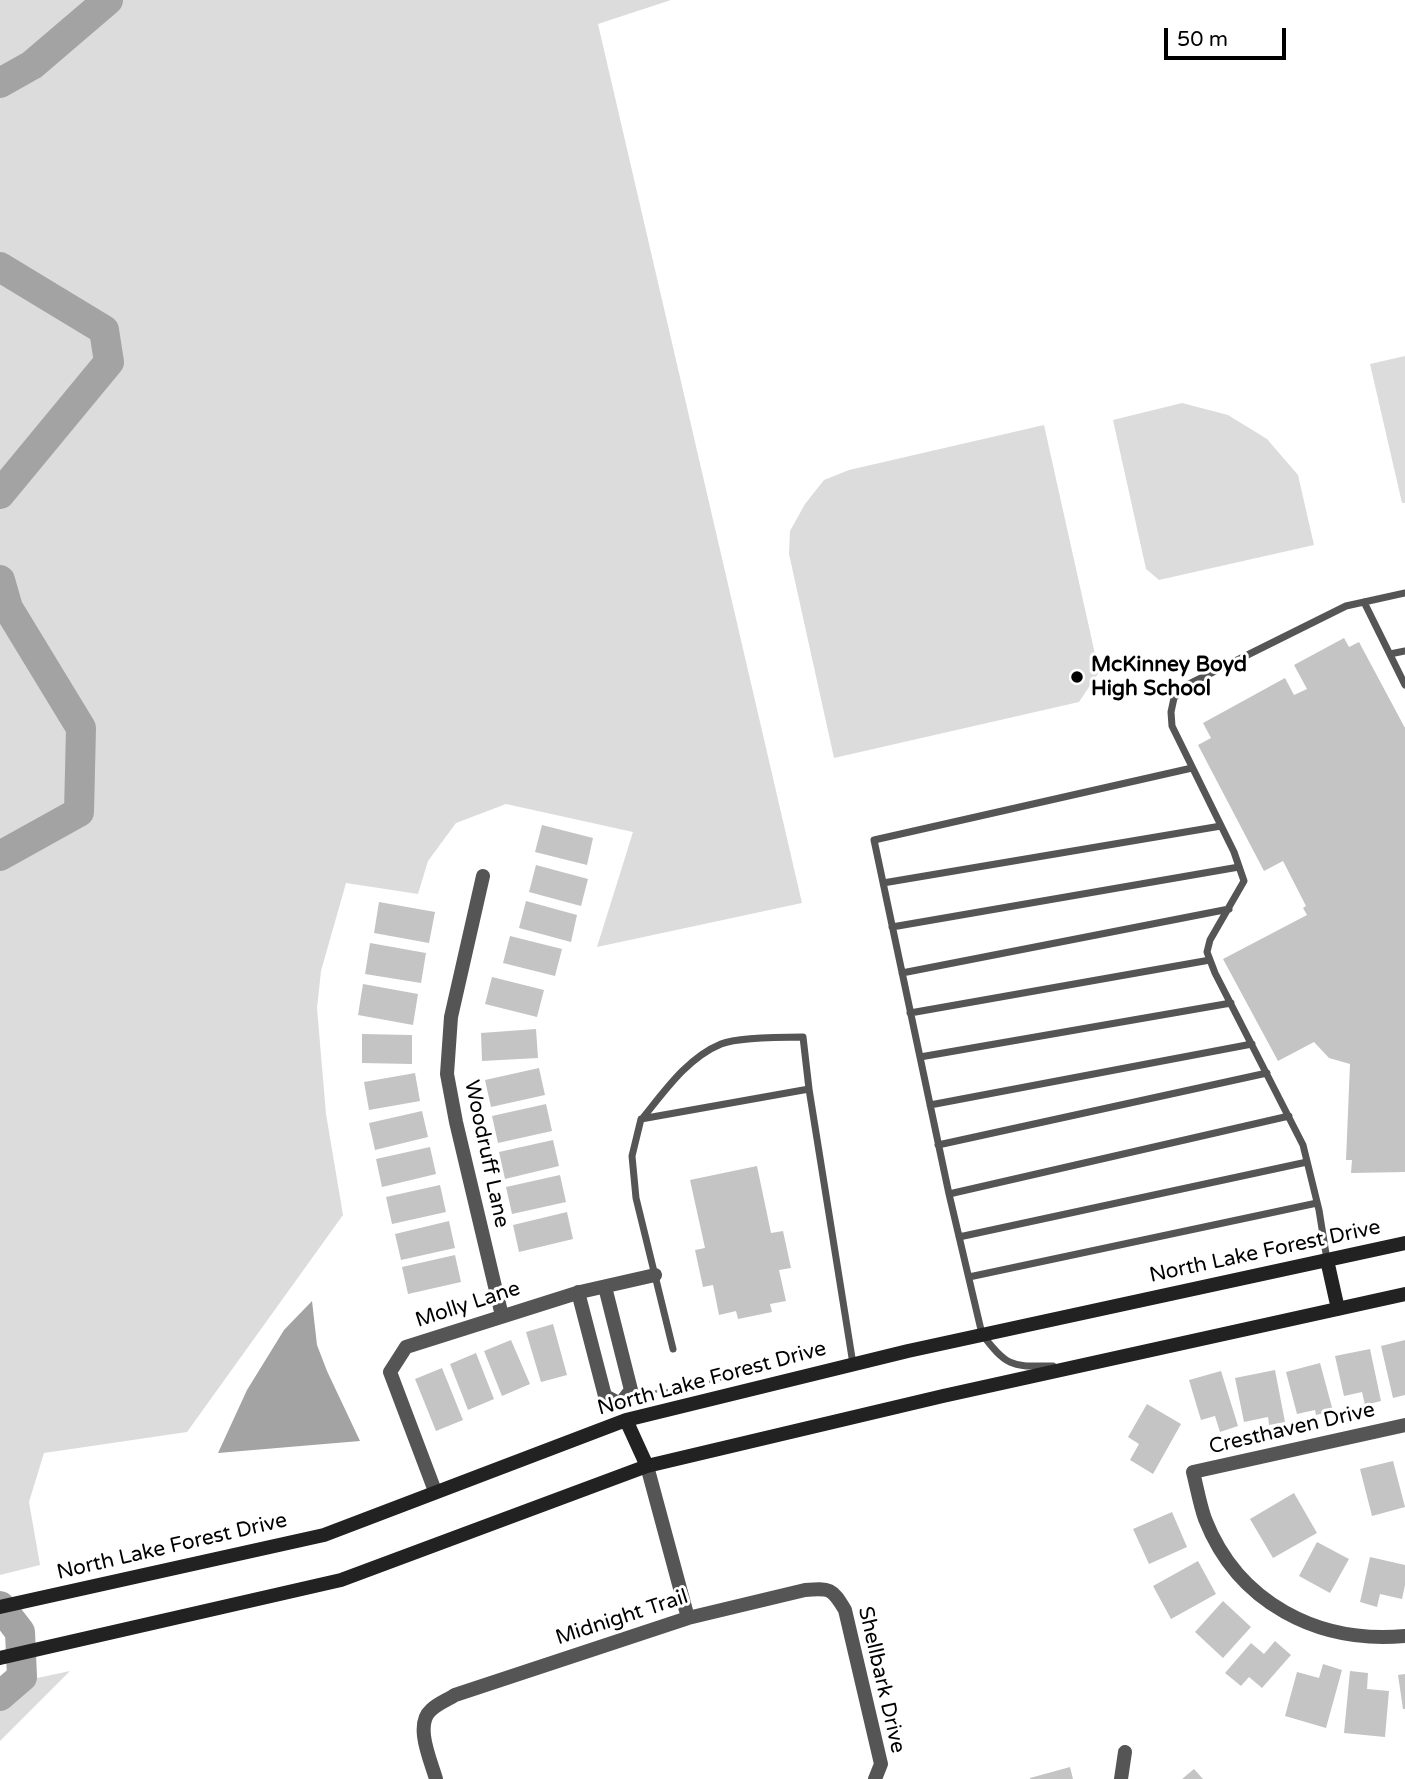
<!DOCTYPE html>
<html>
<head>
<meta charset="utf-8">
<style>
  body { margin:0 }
  #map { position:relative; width:1405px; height:1779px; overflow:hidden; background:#fff; font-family:"Varela Round",sans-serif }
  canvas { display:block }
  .scale { position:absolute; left:1164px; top:28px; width:122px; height:32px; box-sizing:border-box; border:4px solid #000; border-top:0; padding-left:9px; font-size:21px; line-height:24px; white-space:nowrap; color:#000; -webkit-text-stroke:5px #fff; paint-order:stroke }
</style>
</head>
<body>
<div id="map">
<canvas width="1405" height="1779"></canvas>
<div class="scale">50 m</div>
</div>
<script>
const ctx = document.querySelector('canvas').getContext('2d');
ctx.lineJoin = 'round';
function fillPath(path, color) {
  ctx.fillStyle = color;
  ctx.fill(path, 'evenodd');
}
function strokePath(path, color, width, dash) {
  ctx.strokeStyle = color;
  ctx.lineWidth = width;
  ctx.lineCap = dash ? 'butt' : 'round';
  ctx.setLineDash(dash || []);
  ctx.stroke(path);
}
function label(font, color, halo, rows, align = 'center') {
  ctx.font = font + ' "Varela Round",sans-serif';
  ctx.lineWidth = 6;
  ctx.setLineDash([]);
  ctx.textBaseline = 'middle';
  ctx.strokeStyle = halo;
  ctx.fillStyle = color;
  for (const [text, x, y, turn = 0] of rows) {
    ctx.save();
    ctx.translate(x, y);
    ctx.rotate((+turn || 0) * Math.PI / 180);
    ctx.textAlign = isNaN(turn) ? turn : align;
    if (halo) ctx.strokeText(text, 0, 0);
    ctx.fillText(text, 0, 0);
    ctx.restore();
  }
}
const green = new Path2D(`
  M 0,0 L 671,0 L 598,24 L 802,903 L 597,947 L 633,832 L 506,804 L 456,823 L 428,861 L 418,894 L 346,883 L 321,971 L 317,1008 L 326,1114 L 343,1215 L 187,1432 L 44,1453 L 29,1502 L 40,1565 L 0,1575 Z
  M 1405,356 L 1405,503 L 1402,503 L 1370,364 Z
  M 1182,403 L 1228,415 L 1267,439 L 1298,475 L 1314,545 L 1159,580 L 1146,569 L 1113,420 Z
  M 1044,425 L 1099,672 L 1079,702 L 834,758 L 789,554 L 790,531 L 805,504 L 824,480 L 849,470 Z
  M 70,1671 L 0,1741 L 0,1686 Z`);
const water = new Path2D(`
  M 312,1301 L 317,1345 L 327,1371 L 360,1441 L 218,1453 L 247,1390 L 284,1330 Z`);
const river = new Path2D(`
  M 0,83 L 32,65 L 108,0
  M 0,267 L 104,330 L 109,362 L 0,494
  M 0,580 L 8,608 L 81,728 L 79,812 L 0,856
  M 0,1606 L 20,1632 L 22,1677 L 0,1696`);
const building = new Path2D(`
  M 1344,638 L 1349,647 L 1359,642 L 1405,728 L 1405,1172 L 1351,1173 L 1352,1160 L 1346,1160 L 1350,1064 L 1329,1058 L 1314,1042 L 1278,1061 L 1223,959 L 1307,915 L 1303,908 L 1306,906 L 1283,861 L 1264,871 L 1198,745 L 1211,738 L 1203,723 L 1285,678 L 1294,695 L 1307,689 L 1294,665 Z
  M 542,825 L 593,838 L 587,865 L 535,852 Z
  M 536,865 L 588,879 L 581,906 L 529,892 Z
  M 526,901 L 577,915 L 571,942 L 519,928 Z
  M 379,902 L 435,912 L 429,943 L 374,933 Z
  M 510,936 L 562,949 L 555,976 L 503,963 Z
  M 370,943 L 426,953 L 421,983 L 365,974 Z
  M 492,977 L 544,990 L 537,1017 L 485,1004 Z
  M 363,984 L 418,994 L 413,1025 L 358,1015 Z
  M 536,1029 L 538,1058 L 482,1061 L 481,1033 Z
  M 362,1034 L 412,1035 L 412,1064 L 362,1063 Z
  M 539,1068 L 545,1095 L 491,1107 L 485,1080 Z
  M 415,1073 L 420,1101 L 369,1110 L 364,1082 Z
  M 546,1104 L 552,1131 L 498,1143 L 492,1116 Z
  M 422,1111 L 428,1137 L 375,1150 L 369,1123 Z
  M 553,1140 L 559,1166 L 505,1179 L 499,1152 Z
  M 430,1147 L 436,1174 L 382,1187 L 376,1159 Z
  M 757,1166 L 771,1233 L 783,1231 L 791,1268 L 779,1270 L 786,1301 L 770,1304 L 772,1312 L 738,1319 L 736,1311 L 719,1315 L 713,1285 L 703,1287 L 695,1250 L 705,1248 L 690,1180 Z
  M 560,1175 L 566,1202 L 512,1214 L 506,1187 Z
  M 440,1185 L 446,1212 L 392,1224 L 386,1197 Z
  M 567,1212 L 573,1239 L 519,1252 L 513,1225 Z
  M 449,1221 L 455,1248 L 401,1260 L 395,1234 Z
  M 455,1255 L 461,1282 L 408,1294 L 402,1267 Z
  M 553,1324 L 567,1375 L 541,1382 L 526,1332 Z
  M 511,1340 L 530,1384 L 502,1396 L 484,1351 Z
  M 1405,1340 L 1405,1395 L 1393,1398 L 1381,1346 Z
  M 1370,1349 L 1381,1401 L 1365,1405 L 1362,1392 L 1344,1396 L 1335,1356 Z
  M 476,1353 L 494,1399 L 468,1410 L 450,1364 Z
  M 1320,1363 L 1333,1411 L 1316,1415 L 1315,1410 L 1297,1414 L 1286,1372 Z
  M 442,1368 L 463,1420 L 436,1431 L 415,1379 Z
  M 1275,1370 L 1285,1422 L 1269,1425 L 1268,1417 L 1244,1422 L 1235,1378 Z
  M 1221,1371 L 1238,1426 L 1220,1432 L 1215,1416 L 1201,1420 L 1189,1380 Z
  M 1147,1404 L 1181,1424 L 1153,1474 L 1130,1460 L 1139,1444 L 1128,1437 Z
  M 1393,1461 L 1405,1507 L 1372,1516 L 1360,1469 Z
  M 1294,1493 L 1317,1533 L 1273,1558 L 1250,1519 Z
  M 1172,1512 L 1187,1547 L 1149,1564 L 1133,1529 Z
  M 1317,1542 L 1349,1559 L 1330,1593 L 1299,1576 Z
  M 1370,1557 L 1405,1565 L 1405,1585 L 1402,1599 L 1380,1594 L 1377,1607 L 1360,1602 Z
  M 1198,1561 L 1216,1594 L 1171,1619 L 1153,1586 Z
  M 1223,1601 L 1251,1627 L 1223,1658 L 1195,1632 Z
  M 1275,1641 L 1291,1655 L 1262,1688 L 1249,1677 L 1241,1686 L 1225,1673 L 1251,1643 L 1264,1654 Z
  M 1323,1664 L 1342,1670 L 1326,1728 L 1285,1716 L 1297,1672 L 1319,1678 Z
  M 1350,1671 L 1368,1673 L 1367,1689 L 1389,1691 L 1385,1737 L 1344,1733 Z
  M 1405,1674 L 1405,1709 L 1403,1709 L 1398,1675 Z
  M 1070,1767 L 1073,1779 L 1030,1779 L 1030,1778 Z
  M 1194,1769 L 1203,1779 L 1182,1779 Z`);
const path = new Path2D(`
  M 645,1396 L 657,1391 L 673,1390 L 744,1374`);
const lane = new Path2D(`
  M 1364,602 L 1405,685
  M 1390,654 L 1405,651
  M 883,883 L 1221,826
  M 892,927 L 1239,867
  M 902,973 L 1229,909
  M 910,1013 L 1210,960
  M 920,1057 L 1231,1003
  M 930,1105 L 1252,1044
  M 642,1119 C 664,1092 687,1058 721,1044 C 739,1037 783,1037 803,1037 L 809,1089
  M 938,1145 L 1267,1073
  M 949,1194 L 1289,1116
  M 959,1237 L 1307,1162
  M 1327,1260 L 1319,1210 L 1303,1145 L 1215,973 L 1207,952 L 1210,940 L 1244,881 L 1234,852 L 1172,726 L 1171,712 L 1174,698 L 1187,685 L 1346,606 L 1405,593
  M 969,1277 L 1317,1203
  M 673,1349 L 636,1198 L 632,1156 L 641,1119 L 809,1089 L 853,1364
  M 1053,1366 C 1013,1366 1008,1369 982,1334 L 949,1194 L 874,840 L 1192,768`);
const street = new Path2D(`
  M 483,876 L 451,1017 L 447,1074 L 456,1122 L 502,1316
  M 605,1287 L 631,1390 L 620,1404
  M 578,1292 L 605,1396 L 620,1404
  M 1405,1425 L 1193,1472 C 1197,1488 1200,1505 1205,1519 C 1238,1603 1318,1644 1405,1636
  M 647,1466 L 688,1618
  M 435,1491 L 390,1372 L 406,1347 L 580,1292 L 655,1275
  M 436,1779 C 431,1761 414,1725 431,1710 C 437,1704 447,1700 455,1695 L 688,1618 L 805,1590 C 830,1588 832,1588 845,1610 L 881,1764 L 875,1779
  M 1121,1779 L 1125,1752`);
const secondary = new Path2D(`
  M 1327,1260 L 1338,1309
  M 626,1420 L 647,1466
  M 0,1607 L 324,1535 L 626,1420 L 908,1351 L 1405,1243
  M 0,1658 L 341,1580 L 647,1466 L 943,1396 L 1405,1294`);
const markers = [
  [1077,677,7,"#000"]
];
const poiNames = [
  ["McKinney Boyd",1091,665],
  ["High School",1091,689]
];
const streetNames = [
  ["Woodruff Lane",486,1154,78],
  ["North Lake Forest Drive",1265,1252,-12],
  ["Molly Lane",468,1305,-18],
  ["North Lake Forest Drive",712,1379,-15],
  ["Cresthaven Drive",1292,1429,-13],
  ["North Lake Forest Drive",172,1547,-13],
  ["Midnight Trail",622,1618,-18],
  ["Shellbark Drive",881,1680,77]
];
fillPath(green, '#dcdcdc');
fillPath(water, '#a3a3a3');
strokePath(river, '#a3a3a3', 30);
fillPath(building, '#c4c4c4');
strokePath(path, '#777', 2.5, [2, 3.5]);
strokePath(lane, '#555', 7);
strokePath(street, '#555', 14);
strokePath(secondary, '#222', 14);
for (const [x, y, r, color] of markers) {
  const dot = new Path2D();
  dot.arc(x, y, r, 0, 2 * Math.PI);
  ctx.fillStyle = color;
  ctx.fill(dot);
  strokePath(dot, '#fff', 2.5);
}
label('bold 21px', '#000', '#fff', poiNames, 'left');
label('21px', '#000', '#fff', streetNames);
</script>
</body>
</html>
